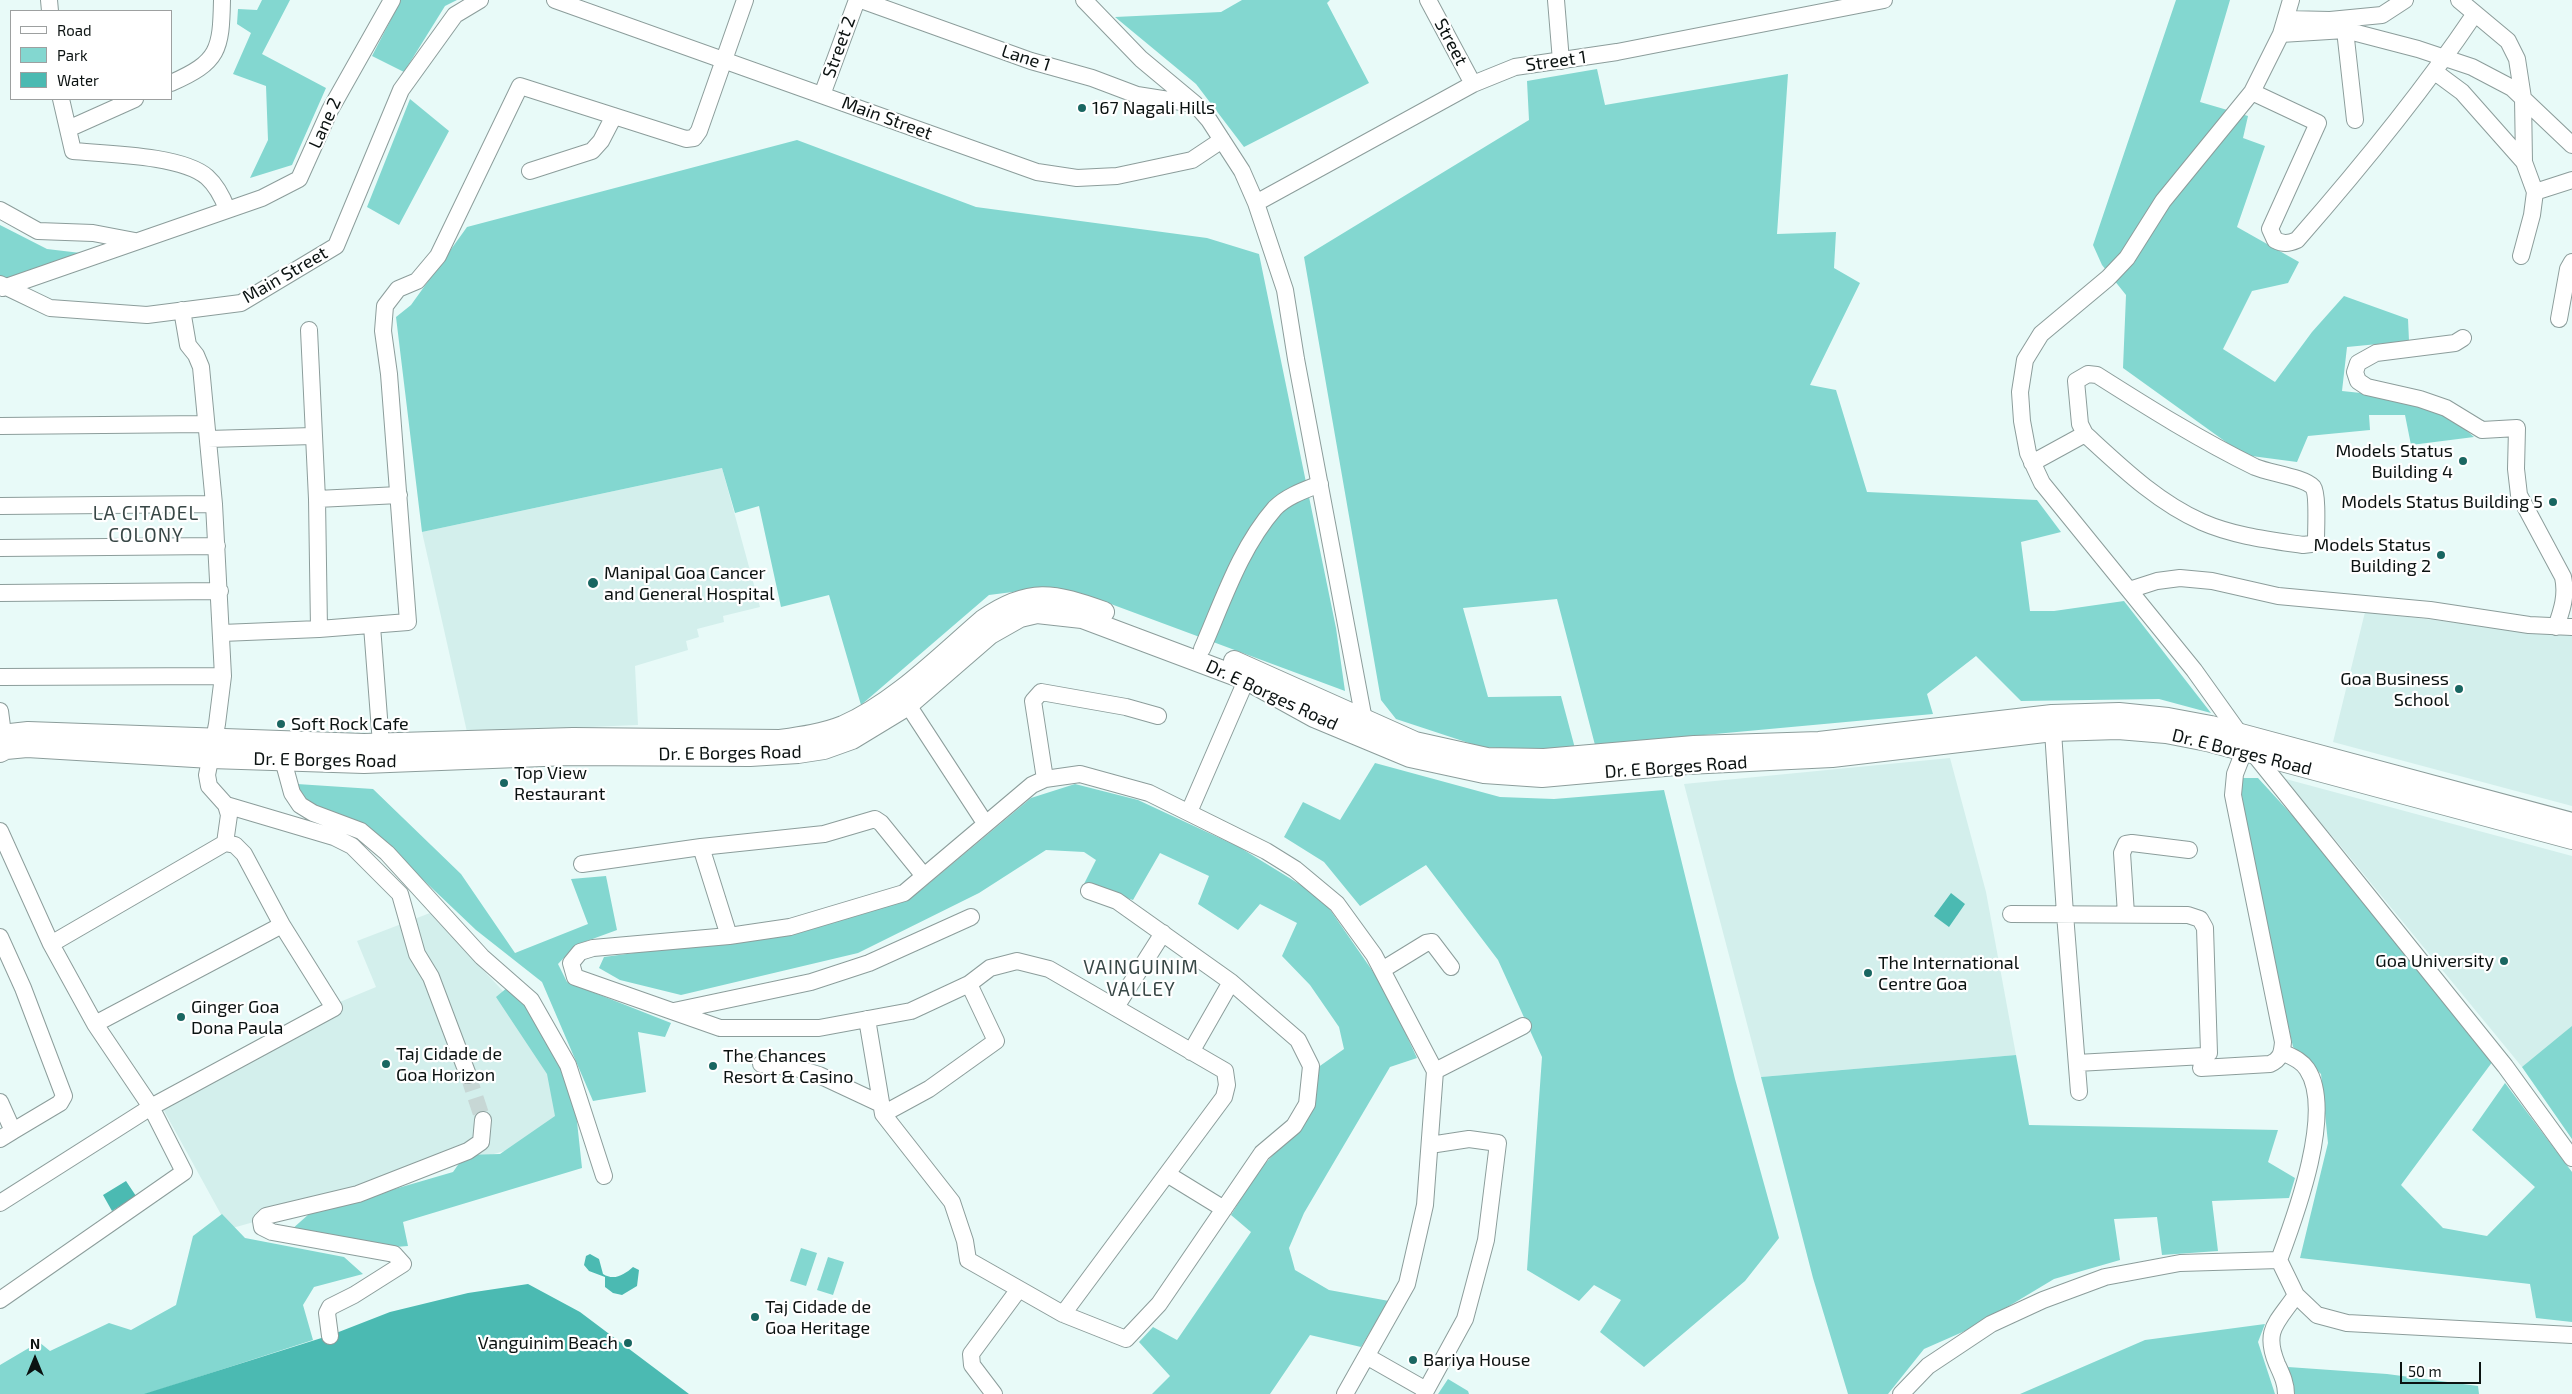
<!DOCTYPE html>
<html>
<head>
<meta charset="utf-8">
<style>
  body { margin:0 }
  #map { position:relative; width:2572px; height:1394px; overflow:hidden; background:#e8faf8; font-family:"Exo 2",sans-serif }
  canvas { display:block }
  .legend { position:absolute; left:10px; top:10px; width:162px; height:90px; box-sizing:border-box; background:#fff; border:1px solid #9da0a0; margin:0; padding:6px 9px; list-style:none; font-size:15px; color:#0b1211 }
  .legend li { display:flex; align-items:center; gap:10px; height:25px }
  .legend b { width:25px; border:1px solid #9da0a0 }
  .north { position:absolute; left:10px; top:1334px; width:50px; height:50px; -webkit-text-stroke:4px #fff; paint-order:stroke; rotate:0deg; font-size:14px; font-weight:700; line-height:20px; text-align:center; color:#0b1211 }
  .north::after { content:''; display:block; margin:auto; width:18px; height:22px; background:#0b1211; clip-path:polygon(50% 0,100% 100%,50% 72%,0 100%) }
  .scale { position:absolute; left:2400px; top:1362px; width:81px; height:22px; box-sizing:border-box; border:2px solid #0b1211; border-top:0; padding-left:6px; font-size:15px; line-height:18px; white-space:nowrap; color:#0b1211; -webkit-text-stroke:4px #fff; paint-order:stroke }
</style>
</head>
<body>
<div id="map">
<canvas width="2572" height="1394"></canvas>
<ul class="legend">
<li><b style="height:6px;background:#fff"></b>Road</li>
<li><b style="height:14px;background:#83d7d0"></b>Park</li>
<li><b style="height:14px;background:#4bbab2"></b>Water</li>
</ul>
<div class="north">N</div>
<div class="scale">50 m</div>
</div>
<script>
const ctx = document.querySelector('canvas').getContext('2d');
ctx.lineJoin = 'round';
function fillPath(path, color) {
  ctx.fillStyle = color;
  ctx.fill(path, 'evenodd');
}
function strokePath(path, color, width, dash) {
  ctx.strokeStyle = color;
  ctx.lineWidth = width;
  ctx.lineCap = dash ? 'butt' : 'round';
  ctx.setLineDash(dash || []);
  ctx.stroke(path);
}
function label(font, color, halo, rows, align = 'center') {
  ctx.font = font + ' "Exo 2",sans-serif';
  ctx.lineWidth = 4.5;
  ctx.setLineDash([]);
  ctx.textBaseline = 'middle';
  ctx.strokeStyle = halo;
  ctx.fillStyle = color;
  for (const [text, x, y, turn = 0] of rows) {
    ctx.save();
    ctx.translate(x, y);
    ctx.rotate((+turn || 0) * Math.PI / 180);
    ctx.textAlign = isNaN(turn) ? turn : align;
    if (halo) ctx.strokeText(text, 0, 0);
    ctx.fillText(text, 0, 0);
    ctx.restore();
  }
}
const built = new Path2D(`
  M 722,468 L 760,607 L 723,616 L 724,622 L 697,629 L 699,637 L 686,641 L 688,650 L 635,666 L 638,725 L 467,732 L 422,532 Z
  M 2365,612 L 2572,636 L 2572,806 L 2333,742 Z
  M 1950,758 L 1986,892 L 2016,1055 L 1761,1077 L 1684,784 Z
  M 2282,778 L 2572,856 L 2572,1139 L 2522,1067 L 2338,843 Z
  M 430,913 L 528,1018 L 568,1133 L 229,1229 L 162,1107 L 294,1021 L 376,987 L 357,941 Z`);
const green = new Path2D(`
  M 262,0 L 290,0 L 262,54 L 326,88 L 292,165 L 250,178 L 268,140 L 266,86 L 233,74 L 251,33 L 237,24 L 238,9 L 257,10 Z
  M 401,0 L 457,0 L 445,6 L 404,72 L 372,56 Z
  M 1242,0 L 1330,0 L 1327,3 L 1369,83 L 1244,147 L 1196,84 L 1115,17 L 1221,12 Z
  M 2176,0 L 2230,0 L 2200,102 L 2248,116 L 2243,138 L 2265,146 L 2237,227 L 2299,262 L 2288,283 L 2252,291 L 2223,349 L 2275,382 L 2312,332 L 2344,296 L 2408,319 L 2409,341 L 2347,347 L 2342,391 L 2399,397 L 2444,411 L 2474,437 L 2411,445 L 2405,415 L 2369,415 L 2370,430 L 2308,436 L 2297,462 L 2244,455 L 2123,368 L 2126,295 L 2102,265 L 2093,245 Z
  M 1597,69 L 1605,105 L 1788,74 L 1777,234 L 1836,232 L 1834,268 L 1860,283 L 1810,385 L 1836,390 L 1867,492 L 2037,500 L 2061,532 L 2021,542 L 2030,611 L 2054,611 L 2124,601 L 2211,713 L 2159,699 L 2021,701 L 1976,656 L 1927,694 L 1933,714 L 1595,745 L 1557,599 L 1463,608 L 1488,697 L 1561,696 L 1576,752 L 1481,747 L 1396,719 L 1381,700 L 1304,257 L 1529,120 L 1527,81 Z
  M 410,99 L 449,131 L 399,225 L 367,207 Z
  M 797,140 L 976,207 L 1207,238 L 1259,254 L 1336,628 L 1345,691 L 1092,597 L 1044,588 L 989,595 L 861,705 L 829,595 L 781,607 L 759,506 L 735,513 L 722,468 L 422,532 L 396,317 L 411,305 L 467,227 Z
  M 0,225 L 47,249 L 89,254 L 6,281 L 0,278 Z
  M 1375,763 L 1500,797 L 1554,799 L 1664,790 L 1735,1079 L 1779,1238 L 1745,1281 L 1644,1367 L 1600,1332 L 1621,1300 L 1594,1285 L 1579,1301 L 1527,1270 L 1542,1057 L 1498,960 L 1426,865 L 1360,906 L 1324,862 L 1284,837 L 1303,802 L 1340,820 Z
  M 2240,778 L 2258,778 L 2303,827 L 2493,1061 L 2401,1185 L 2443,1228 L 2487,1236 L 2535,1187 L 2472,1130 L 2505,1083 L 2572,1172 L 2572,1322 L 2536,1318 L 2530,1284 L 2300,1258 L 2328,1143 L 2321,1074 L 2293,1047 L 2247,839 Z
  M 297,784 L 373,789 L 461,874 L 515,953 L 588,924 L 571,879 L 606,876 L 617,930 L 576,945 L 558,964 L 567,982 L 671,1023 L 665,1037 L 638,1032 L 646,1092 L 593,1101 L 542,982 L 476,930 L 375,834 L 307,803 Z
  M 1075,784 L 1138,800 L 1239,847 L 1322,898 L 1385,989 L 1417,1058 L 1390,1067 L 1304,1213 L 1289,1248 L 1295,1270 L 1329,1290 L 1389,1301 L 1361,1347 L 1310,1335 L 1270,1394 L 1152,1394 L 1170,1376 L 1139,1342 L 1153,1327 L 1177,1340 L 1251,1232 L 1231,1215 L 1258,1171 L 1294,1133 L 1317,1068 L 1344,1049 L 1339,1027 L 1310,985 L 1282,956 L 1297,923 L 1260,904 L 1238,930 L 1198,904 L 1209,876 L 1160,853 L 1133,900 L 1084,884 L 1096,860 L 1084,852 L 1046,850 L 979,893 L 858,953 L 681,995 L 620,980 L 599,968 L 604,957 L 694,945 L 863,914 L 920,891 L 1031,798 Z
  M 508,987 L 542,1023 L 575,1103 L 582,1168 L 403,1222 L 408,1246 L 395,1247 L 291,1230 L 309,1214 L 453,1172 L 465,1155 L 500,1154 L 555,1116 L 547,1074 L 496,997 Z
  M 2572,1026 L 2572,1139 L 2522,1067 Z
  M 2016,1055 L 2029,1125 L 2278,1130 L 2268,1162 L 2295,1178 L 2289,1198 L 2212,1201 L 2218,1251 L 2162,1255 L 2157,1217 L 2114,1219 L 2120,1260 L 2054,1279 L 1974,1327 L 1924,1349 L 1888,1394 L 1848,1394 L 1813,1278 L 1761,1077 Z
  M 222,1214 L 245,1238 L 344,1257 L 363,1274 L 314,1287 L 303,1305 L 313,1340 L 146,1394 L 0,1394 L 0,1365 L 39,1342 L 50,1351 L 109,1323 L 131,1330 L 176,1305 L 193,1236 Z
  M 801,1248 L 817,1253 L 806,1286 L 790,1281 Z
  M 828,1257 L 844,1262 L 833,1295 L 817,1290 Z
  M 2265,1324 L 2258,1342 L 2275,1394 L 2020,1394 L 2145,1340 Z
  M 2288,1367 L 2387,1374 L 2478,1386 L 2479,1394 L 2295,1394 Z
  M 1448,1379 L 1468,1391 L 1469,1394 L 1438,1394 Z`);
const water = new Path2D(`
  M 1951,893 L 1965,904 L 1949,927 L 1934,916 Z
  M 126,1181 L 136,1196 L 112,1211 L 103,1195 Z
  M 590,1254 L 599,1259 L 603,1274 C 614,1281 624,1275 633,1267 L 639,1270 L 637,1286 L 622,1295 L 613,1293 L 605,1287 L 605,1277 L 589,1271 L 584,1265 L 586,1256 Z
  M 528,1284 L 580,1312 L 689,1394 L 144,1394 L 331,1335 L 390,1312 L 468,1293 Z`);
const minorTunnel = new Path2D(`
  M 468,1075 L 483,1120`);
const minor = new Path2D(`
  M 49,0 L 50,11
  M 555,0 L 1037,172 L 1077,178 L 1117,176 L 1192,160 L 1222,140
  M 861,0 L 1031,61 L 1092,78 L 1137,95 L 1194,104
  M 1084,0 L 1141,59 L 1195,104 L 1209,120 L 1242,171 L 1256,203 L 1285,290 L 1296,359 L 1364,720
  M 1428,0 L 1473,84
  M 1556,0 L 1561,61
  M 2291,0 L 2281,34 L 2252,92 L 2163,201 L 2127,258 L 2108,278 L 2041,334 L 2025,360 L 2020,392 L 2022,421 L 2028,453 L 2042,483 L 2194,670 L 2254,754 L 2505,1066 L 2572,1158
  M 2459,0 L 2508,41 L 2517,59 L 2523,98 L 2524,162 L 2535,192 L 2532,215 L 2521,256
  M 2286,19 L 2330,20 L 2382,15 L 2405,0
  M 2345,30 L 2355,120
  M 2281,34 L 2345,30 L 2418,49 L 2472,67 L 2512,88 L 2572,145
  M 2435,72 L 2462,92 L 2524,162
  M 171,83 C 219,62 221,50 222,0
  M 2252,92 L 2318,123 L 2270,229 L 2275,240 C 2283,244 2288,244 2297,240 C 2360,168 2420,95 2474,15
  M 822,95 L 857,0
  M 61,99 L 73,151 C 106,154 182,155 207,177 C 217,186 222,196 227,209
  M 68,129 L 135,99
  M 530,171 L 592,151 L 601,141 L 614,116
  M 2535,192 L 2572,180
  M 1256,203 L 1473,84 L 1515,67 L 1617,52 L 1884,0
  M 0,210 L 38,231 L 93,233 L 135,241
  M 0,284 L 50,308 L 147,315 L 241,303 L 336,246 L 401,90 L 455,15 L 480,0
  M 3,288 L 262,198 L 299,179 L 330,110 L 392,0
  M 182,310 L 188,345 L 196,355 L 201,367 L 214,504
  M 2559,319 L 2568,269 L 2572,262
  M 309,330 L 317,499 L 319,629
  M 2463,338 L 2455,343 L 2376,353 L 2358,363 L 2355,372 L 2358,381 L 2367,387 L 2420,399 L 2446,408 L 2482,430 L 2517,428 L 2516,469 L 2519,495 L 2563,577 C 2567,595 2562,610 2556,627
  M 0,426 L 206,424
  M 208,439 L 313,436
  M 2032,463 L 2085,434 L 2080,424 L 2076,381 L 2088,374 L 2097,375 C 2149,408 2200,440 2255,467 C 2269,473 2304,477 2313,487 C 2318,494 2316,530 2316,540 L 2311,544 L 2303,545 C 2269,540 2234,536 2202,522 C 2157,502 2121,467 2085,434
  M 317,499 L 399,495
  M 0,506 L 214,504 L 223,676 L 217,724 L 207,775 L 209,786 L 226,805 L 229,815 L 225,843 L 51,944
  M 0,548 L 217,546
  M 2129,590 L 2157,581 L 2180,578 L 2212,581 L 2278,596 L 2430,610 L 2529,625 L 2572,627
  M 0,593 L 220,591
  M 372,626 L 381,744
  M 222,633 L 319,629 L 408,622 L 389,374 L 383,331 L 385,306 L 398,289 L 417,281 L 438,256 L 520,86 L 686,139 L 694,138 L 699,131 L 745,0
  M 1202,649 C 1223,601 1240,548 1275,508 C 1287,496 1305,490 1320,484
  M 0,677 L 223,676
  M 908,705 L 985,823
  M 0,711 L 3,734
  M 2053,731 L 2065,914 L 2079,1092
  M 283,760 L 292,793 L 300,805 L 313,813 L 361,831 L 387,853 L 482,957 L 531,1000 L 568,1065 L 604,1176
  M 1045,779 L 1033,701 L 1041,692 L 1126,707 L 1158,716
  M 226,805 L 334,837 L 352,846 L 400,894 L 417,954 L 431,977 L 468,1075
  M 1189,812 L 1251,669
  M 0,831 L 51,944 L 95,1024 L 151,1107 L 184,1172 L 0,1300
  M 701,847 L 729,936
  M 582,864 L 701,847 L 824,834 L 875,819 L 881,823 L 924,876
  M 2011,914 L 2188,915 L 2200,919 L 2205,928 L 2209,1053 L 2204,1056 L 2077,1063
  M 2126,914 L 2122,853 L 2126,844 L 2132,843 L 2189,850
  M 0,937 L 23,988 L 64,1096 L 60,1103 L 13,1131
  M 1382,970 L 1426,943 L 1432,942 L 1451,967
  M 1116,1007 L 1163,933
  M 674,1011 L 811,982 L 869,963 L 971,917
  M 867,1019 L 883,1114 L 952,1202 L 965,1241 L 968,1260 L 1063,1314 L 1126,1339 L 1159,1304 L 1262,1153 L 1294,1126 L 1307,1104 L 1311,1066 L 1298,1040 L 1231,982 L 1117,901 L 1089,891
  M 95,1024 L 282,925
  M 1191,1052 L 1231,982
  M 761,1064 L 796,1068 L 819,1075 L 881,1104
  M 2201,1068 L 2270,1064 C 2281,1059 2282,1053 2283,1042 L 2233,795 L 2235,774 L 2244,751
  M 1435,1071 L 1523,1026
  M 0,1102 L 13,1131 L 0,1139
  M 883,1114 L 929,1089 L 996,1041 L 969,984
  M 1167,1174 L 1224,1209
  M 0,1203 L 151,1107 L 334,1008 L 282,925 L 244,854 L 235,845 L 225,843
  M 2279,1260 C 2295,1217 2335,1111 2307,1069 C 2301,1060 2292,1057 2282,1052
  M 1063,1314 L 1224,1097 L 1227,1085 L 1225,1071 L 1049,969 L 1017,961 L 990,968 L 969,984 L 911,1011 L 819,1028 L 720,1028 L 575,977 L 571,963 L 580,952 L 593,948 L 729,936 L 790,927 L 904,893 L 1032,785 L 1045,779 L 1080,774 L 1149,793 L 1266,851 L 1295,869 L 1337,904 L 1374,955 L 1435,1071 L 1425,1205 L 1407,1284 L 1345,1394
  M 330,1336 L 327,1313 L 330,1307 L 354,1295 L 403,1264 L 394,1254 L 272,1232 L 262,1227 L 261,1221 L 266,1216 L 358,1194 L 468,1151 L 481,1142 L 483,1120
  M 1368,1357 L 1426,1390
  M 994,1394 L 972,1365 L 971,1354 L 1019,1289
  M 1424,1394 L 1465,1319 L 1486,1240 L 1498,1143 L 1469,1139 L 1430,1145
  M 1901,1394 L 1928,1366 L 1991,1324 L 2043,1300 L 2105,1277 L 2180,1263 L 2279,1260 L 2296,1295 L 2317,1315 L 2347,1323 L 2572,1335
  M 2286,1394 C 2286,1383 2282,1375 2277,1364 C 2263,1330 2277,1323 2296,1295`);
const major = new Path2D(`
  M 1234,661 L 1415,742 L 1487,758 L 1544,759 L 1694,746 L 1819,742 L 2052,715 L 2119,713 L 2168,718 L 2211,726 L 2572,823
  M 0,735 L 28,732 L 364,744 L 573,738 L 780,740 C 802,737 823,734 843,726 C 894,704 941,656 983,620 C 1029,588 1054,594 1104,612
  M 0,752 L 6,749 L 27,747 L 211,758 L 364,763 L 569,755 L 750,756 L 798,753 L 824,749 L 852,739 L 908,705 L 990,634 L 1020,617 L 1037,613 L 1082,618 L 1247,680 L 1314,717 L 1410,757 L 1484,773 L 1542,777 L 1687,764 L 1832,757 L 2053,731 L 2118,729 L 2166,733 L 2207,741 L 2572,839`);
const markers = [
  [1082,108,5,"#196661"],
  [2463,461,5,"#196661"],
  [2553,502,5,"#196661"],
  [2441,555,5,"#196661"],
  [593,583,6,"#196661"],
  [2459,689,5,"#196661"],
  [281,724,5,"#196661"],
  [504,783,5,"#196661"],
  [2504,961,5,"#196661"],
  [1868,973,5,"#196661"],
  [181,1017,5,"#196661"],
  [386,1064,5,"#196661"],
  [713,1066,5,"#196661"],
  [755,1317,5,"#196661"],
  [628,1343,5,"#196661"],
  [1413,1360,5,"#196661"]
];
const streetNames = [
  ["Street",1451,42,62],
  ["Street 2",839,47,-70],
  ["Lane 1",1026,58,18],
  ["Street 1",1556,61,-8],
  ["Main Street",887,118,20],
  ["Lane 2",325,123,-66],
  ["Main Street",285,275,-30],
  ["Dr. E Borges Road",1272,695,25],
  ["Dr. E Borges Road",2242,752,14],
  ["Dr. E Borges Road",730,753,-1],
  ["Dr. E Borges Road",325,760,1],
  ["Dr. E Borges Road",1676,767,-4]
];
const poiNames = [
  ["167 Nagali Hills",1092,108],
  ["Models Status",2453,451,"right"],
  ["Building 4",2453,472,"right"],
  ["Models Status Building 5",2543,502,"right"],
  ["Models Status",2431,545,"right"],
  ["Building 2",2431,566,"right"],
  ["Manipal Goa Cancer",604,573],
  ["and General Hospital",604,594],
  ["Goa Business",2449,679,"right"],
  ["School",2449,700,"right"],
  ["Soft Rock Cafe",291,724],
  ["Top View",514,773],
  ["Restaurant",514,794],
  ["Goa University",2494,961,"right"],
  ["The International",1878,963],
  ["Centre Goa",1878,984],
  ["Ginger Goa",191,1007],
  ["Dona Paula",191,1028],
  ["Taj Cidade de",396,1054],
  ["Goa Horizon",396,1075],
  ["The Chances",723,1056],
  ["Resort & Casino",723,1077],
  ["Taj Cidade de",765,1307],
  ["Goa Heritage",765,1328],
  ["Vanguinim Beach",618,1343,"right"],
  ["Bariya House",1423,1360]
];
const neighbourhoodNames = [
  ["LA CITADEL",146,514],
  ["COLONY",146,536],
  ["VAINGUINIM",1141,968],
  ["VALLEY",1141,990]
];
fillPath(built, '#d3efec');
fillPath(green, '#83d7d0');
fillPath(water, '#4bbab2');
strokePath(minorTunnel, '#c7d7d5', 16, [16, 8]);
strokePath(minor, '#8c9d9b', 18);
strokePath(major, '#8c9d9b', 22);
strokePath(minor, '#fff', 16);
strokePath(major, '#fff', 20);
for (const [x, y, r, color] of markers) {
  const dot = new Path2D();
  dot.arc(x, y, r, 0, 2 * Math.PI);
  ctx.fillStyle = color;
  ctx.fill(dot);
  strokePath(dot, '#fff', 2);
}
label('18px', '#0b1211', '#fff', streetNames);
label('18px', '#0b1211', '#fff', poiNames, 'left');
ctx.letterSpacing = '1px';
label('19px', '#384746', '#fff', neighbourhoodNames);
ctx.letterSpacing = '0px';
</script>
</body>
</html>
